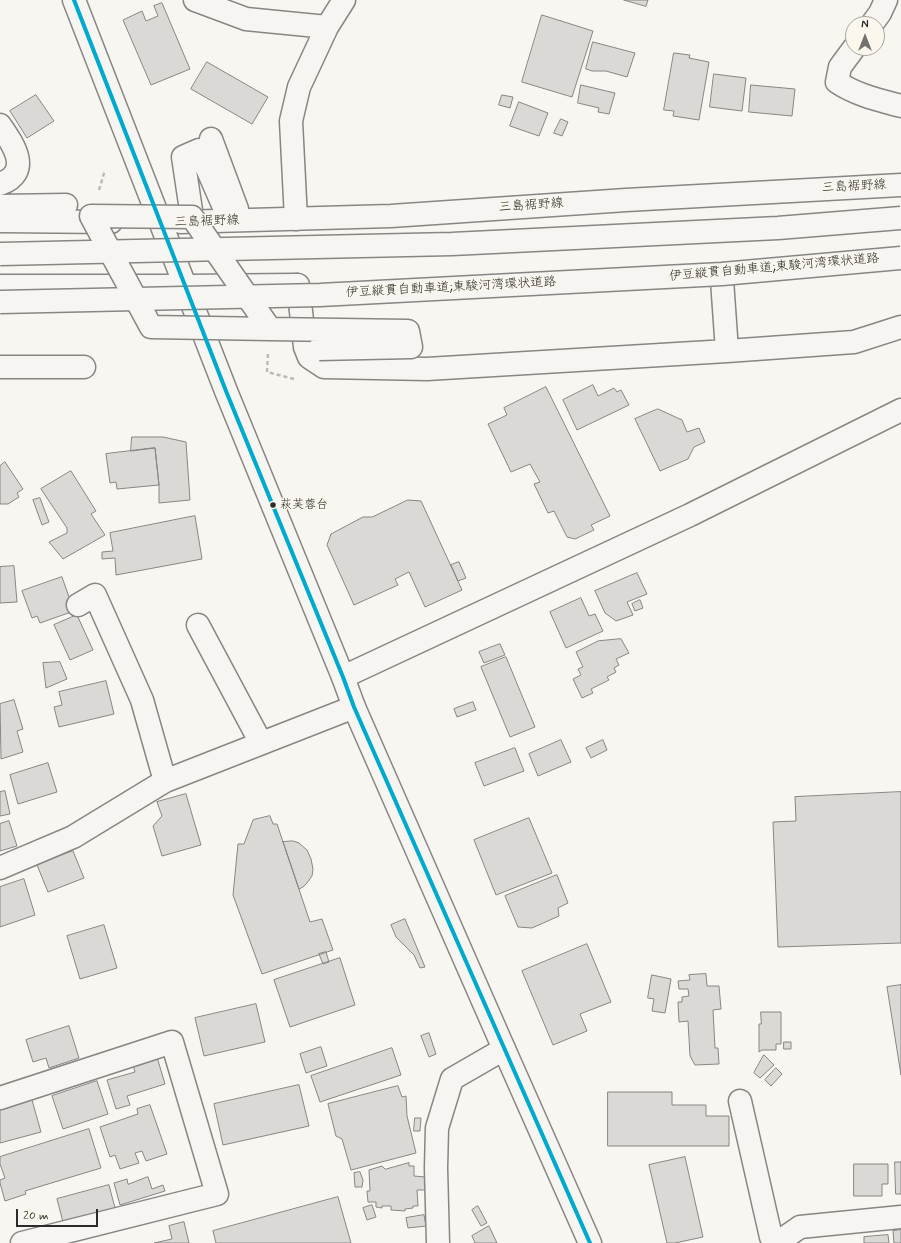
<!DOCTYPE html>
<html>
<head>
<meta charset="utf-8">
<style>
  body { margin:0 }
  #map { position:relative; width:901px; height:1243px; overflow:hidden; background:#f8f6f0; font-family:Mynerve,sans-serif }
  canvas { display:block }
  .north { position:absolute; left:845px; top:16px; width:40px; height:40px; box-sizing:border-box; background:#fbf7ec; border:1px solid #a8a59f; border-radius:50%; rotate:0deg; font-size:11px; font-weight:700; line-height:16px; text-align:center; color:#2b2b2b }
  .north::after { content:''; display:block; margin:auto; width:14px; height:18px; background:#737270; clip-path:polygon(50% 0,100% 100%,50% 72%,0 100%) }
  .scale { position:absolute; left:16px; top:1209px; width:82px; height:18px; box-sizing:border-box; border:2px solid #2b2b2b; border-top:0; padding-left:5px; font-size:12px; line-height:14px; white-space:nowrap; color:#2b2b2b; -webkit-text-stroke:3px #fbf7ec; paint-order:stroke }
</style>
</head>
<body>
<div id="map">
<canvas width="901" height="1243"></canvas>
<div class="north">N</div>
<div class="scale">20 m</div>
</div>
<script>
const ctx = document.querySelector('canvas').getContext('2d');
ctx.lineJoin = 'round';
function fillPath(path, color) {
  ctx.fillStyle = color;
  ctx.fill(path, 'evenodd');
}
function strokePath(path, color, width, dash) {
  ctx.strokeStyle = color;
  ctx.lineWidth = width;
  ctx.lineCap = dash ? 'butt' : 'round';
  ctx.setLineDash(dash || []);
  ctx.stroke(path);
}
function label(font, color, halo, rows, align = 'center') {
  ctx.font = font + ' Mynerve,"Klee One",sans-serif';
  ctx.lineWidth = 3;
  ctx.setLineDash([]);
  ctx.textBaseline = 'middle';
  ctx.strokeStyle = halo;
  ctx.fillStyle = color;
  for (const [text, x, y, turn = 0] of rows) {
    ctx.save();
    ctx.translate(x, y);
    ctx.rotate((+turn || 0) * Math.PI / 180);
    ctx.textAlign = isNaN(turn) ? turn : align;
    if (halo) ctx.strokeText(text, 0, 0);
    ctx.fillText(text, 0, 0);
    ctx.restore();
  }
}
const building = new Path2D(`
  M 624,0 L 648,0 L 646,6 Z
  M 162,3 L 190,69 L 151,85 L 123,20 L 142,11 L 146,21 L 158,16 L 154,6 Z
  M 542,15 L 593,31 L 572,97 L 522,82 Z
  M 593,42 L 635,53 L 627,77 L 606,71 L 592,71 L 586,69 Z
  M 674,53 L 690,55 L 689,58 L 709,62 L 699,120 L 673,116 L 674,111 L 664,110 Z
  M 207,62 L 268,97 L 252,124 L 191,89 Z
  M 714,74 L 746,78 L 742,111 L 710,107 Z
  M 581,85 L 615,93 L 609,114 L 598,112 L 599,108 L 578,103 Z
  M 751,85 L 795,89 L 792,116 L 749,112 Z
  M 36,95 L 54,121 L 27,138 L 10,111 Z
  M 502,95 L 513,97 L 510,108 L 499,105 Z
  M 519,102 L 548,113 L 539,136 L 510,126 Z
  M 561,119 L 568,122 L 562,136 L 554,133 Z
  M 593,385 L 598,396 L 614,388 L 617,392 L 621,390 L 629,405 L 577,430 L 563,400 Z
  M 546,387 L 610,516 L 591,525 L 594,530 L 575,539 L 567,537 L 554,511 L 548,513 L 534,484 L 540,482 L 530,464 L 511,472 L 488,424 L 507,415 L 504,408 Z
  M 658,409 L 682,420 L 687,432 L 699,428 L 705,442 L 694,447 L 688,459 L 660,471 L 635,419 Z
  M 132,437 L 163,437 L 186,442 L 190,500 L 159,503 L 159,485 L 155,448 L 131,451 Z
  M 155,448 L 159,485 L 117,489 L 116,482 L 110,483 L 106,454 Z
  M 5,462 L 23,489 L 17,493 L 19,497 L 8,504 L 0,504 L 0,466 Z
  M 71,471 L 96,511 L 91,514 L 105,535 L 63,559 L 49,542 L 67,533 L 67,528 L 41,489 Z
  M 40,498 L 49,522 L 42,525 L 33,500 Z
  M 408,500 L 421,501 L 462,590 L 425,607 L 409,572 L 395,579 L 398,585 L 354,605 L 327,545 L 331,534 L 363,517 L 372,517 Z
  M 195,516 L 202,559 L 116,575 L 115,558 L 102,559 L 102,552 L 113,551 L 110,533 Z
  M 459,562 L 466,578 L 458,581 L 451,565 Z
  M 14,566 L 17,602 L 0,603 L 0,567 Z
  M 637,573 L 647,594 L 627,602 L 633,615 L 616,621 L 605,613 L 595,591 Z
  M 62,577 L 74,611 L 40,623 L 37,616 L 32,618 L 22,591 Z
  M 581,598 L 589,616 L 595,614 L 603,631 L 566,648 L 550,612 Z
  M 640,600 L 643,608 L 635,611 L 632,604 Z
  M 77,615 L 93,650 L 70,660 L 54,625 Z
  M 621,639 L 629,653 L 616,659 L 619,665 L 614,668 L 616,672 L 607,677 L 609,680 L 591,689 L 593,693 L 582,698 L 573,679 L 581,675 L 578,669 L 583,667 L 576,652 L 598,641 Z
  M 500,644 L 505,655 L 484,663 L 479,652 Z
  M 506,657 L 535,727 L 510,737 L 481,667 Z
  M 60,662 L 67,679 L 46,688 L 43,663 Z
  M 106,681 L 114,714 L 59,727 L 54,707 L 62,705 L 59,692 Z
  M 14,700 L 23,729 L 17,731 L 23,752 L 1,759 L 0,704 Z
  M 473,702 L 476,710 L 457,717 L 454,709 Z
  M 561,740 L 571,762 L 538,776 L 529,754 Z
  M 603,740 L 607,750 L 591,758 L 586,748 Z
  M 515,748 L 524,771 L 484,786 L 475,763 Z
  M 48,763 L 57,792 L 18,804 L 10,775 Z
  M 5,791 L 10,814 L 0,816 L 0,792 Z
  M 901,792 L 901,943 L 778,947 L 773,822 L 796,821 L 795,797 Z
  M 186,794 L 201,845 L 162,856 L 153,826 L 162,816 L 157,802 Z
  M 270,816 L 273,824 L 277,824 L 310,922 L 322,919 L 333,950 L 262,974 L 233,895 L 238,844 L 244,844 L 253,820 Z
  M 529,818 L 552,873 L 496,895 L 474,840 Z
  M 9,821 L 17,846 L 0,851 L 0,824 Z
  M 293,841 L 299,843 L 307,850 L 311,859 L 313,869 L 312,876 L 307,883 L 303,887 L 299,889 L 283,842 Z
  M 73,851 L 84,878 L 48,892 L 37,865 Z
  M 557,875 L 568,903 L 558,908 L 559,916 L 532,928 L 518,927 L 505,896 Z
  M 24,879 L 35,915 L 0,927 L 0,887 Z
  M 405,919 L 425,967 L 420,968 L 414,955 L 396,937 L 391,925 Z
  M 104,925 L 117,968 L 80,979 L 67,936 Z
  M 587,944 L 611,1002 L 580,1014 L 587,1031 L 553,1045 L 522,971 Z
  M 326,952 L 329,962 L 323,964 L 319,954 Z
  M 340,958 L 355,1005 L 290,1027 L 274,980 Z
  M 706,974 L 707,986 L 719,986 L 721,1009 L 713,1010 L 715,1048 L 718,1048 L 719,1064 L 695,1065 L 690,1056 L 688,1021 L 679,1022 L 678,1002 L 682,1002 L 682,997 L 689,996 L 688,989 L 679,989 L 678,981 L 690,980 L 689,975 Z
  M 652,975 L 671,979 L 665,1013 L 652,1011 L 654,999 L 648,998 Z
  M 901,985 L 901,1075 L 887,987 Z
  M 256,1004 L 265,1042 L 204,1056 L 195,1018 Z
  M 761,1012 L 781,1012 L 781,1044 L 776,1044 L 776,1050 L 762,1050 L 759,1052 L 759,1024 L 761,1024 Z
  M 69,1026 L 79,1058 L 49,1068 L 46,1058 L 33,1062 L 26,1040 Z
  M 429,1033 L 436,1054 L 429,1057 L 421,1036 Z
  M 784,1042 L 791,1042 L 791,1049 L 784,1049 Z
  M 321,1047 L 327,1066 L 306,1073 L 300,1054 Z
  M 392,1048 L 401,1075 L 320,1102 L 311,1076 Z
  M 764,1055 L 774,1065 L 760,1078 L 754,1073 Z
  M 157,1057 L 165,1084 L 127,1096 L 130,1105 L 116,1109 L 107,1080 L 135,1072 L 133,1065 Z
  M 776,1068 L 782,1074 L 771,1086 L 765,1080 Z
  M 97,1081 L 108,1114 L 63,1129 L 52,1096 Z
  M 299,1085 L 309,1126 L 223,1145 L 214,1104 Z
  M 398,1086 L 402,1097 L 406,1096 L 407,1116 L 416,1153 L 351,1170 L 342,1139 L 336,1136 L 328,1104 Z
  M 608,1092 L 672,1092 L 672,1105 L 706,1105 L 706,1116 L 729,1116 L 729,1146 L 608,1146 Z
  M 32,1100 L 41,1132 L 0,1143 L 0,1109 Z
  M 150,1105 L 167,1154 L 146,1161 L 142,1151 L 135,1153 L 139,1163 L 120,1169 L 115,1155 L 110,1157 L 100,1127 L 138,1114 L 137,1109 Z
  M 415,1118 L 421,1118 L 420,1131 L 414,1131 Z
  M 89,1129 L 101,1168 L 25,1191 L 26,1194 L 5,1201 L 0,1183 L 0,1180 L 5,1178 L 0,1164 L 0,1157 Z
  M 685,1157 L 703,1237 L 675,1243 L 667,1243 L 649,1165 Z
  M 895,1162 L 901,1162 L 901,1194 L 896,1194 Z
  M 409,1163 L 409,1166 L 414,1166 L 414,1176 L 426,1177 L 427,1190 L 417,1190 L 418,1206 L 413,1206 L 413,1208 L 405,1209 L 405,1211 L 391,1210 L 391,1206 L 382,1206 L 382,1208 L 376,1207 L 376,1202 L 368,1202 L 367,1191 L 370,1191 L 369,1170 L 382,1166 L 385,1169 Z
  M 854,1164 L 888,1164 L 888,1184 L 882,1184 L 882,1196 L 854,1196 Z
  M 360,1172 L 363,1180 L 362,1187 L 355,1187 L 354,1173 Z
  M 148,1177 L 152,1189 L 163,1185 L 165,1191 L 120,1205 L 114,1183 L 127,1179 L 128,1184 Z
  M 109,1185 L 115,1208 L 63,1222 L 57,1199 Z
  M 338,1197 L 351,1243 L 216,1243 L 213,1231 Z
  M 372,1205 L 376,1217 L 367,1220 L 363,1208 Z
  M 478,1206 L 487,1223 L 481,1226 L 472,1210 Z
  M 424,1215 L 426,1226 L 408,1228 L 406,1218 Z
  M 184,1222 L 189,1243 L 154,1243 L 172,1239 L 169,1226 Z
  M 489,1226 L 497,1243 L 475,1243 L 472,1236 Z
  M 901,1230 L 901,1243 L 894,1243 L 893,1231 Z
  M 888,1235 L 889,1243 L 864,1243 L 864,1237 Z`);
const path = new Path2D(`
  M 99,190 L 105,170
  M 268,354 L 267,372 L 294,379`);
const street = new Path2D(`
  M 195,0 L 246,19 L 327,27
  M 872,24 L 880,13 L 886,0
  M 854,48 L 840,67 L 837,82 C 856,95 879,100 901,106
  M 0,125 C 13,144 33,172 0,184
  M 0,206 L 66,205
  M 192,217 L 183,157 L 199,150 L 227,214 L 237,209 L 211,139
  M 296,219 L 291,121 L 299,87 L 327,27 L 344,0
  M 722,280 L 727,351
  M 298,285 L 305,347 L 309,357 L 324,367 L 427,369 L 727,351 L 854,342 L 901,327
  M 0,367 L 84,367
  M 78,605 L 95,595 L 142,700 L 165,781
  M 198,625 L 261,743
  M 0,868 L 73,837 L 165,781 L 354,707
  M 0,1098 L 172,1042 L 217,1194 L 22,1243
  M 740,1101 L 771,1237 L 775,1243
  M 438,1243 L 436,1168 L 437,1128 L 452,1079 L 504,1049
  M 780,1243 L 787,1236 L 800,1227 L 901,1217`);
const secondary = new Path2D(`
  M 0,221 L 111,222
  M 0,286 L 186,286
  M 343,677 L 690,515 L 901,410`);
const primary = new Path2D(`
  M 74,0 L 226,391 L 343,677 L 354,707 L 504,1049 L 590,1243
  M 180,222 L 391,216 L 626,200 L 901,185
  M 186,286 L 296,285`);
const streetBridge = new Path2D(`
  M 91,216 L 192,217 L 270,329 L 151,327 Z
  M 270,329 L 408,331 L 411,347 L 319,349`);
const highwayBridge = new Path2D(`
  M 0,254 L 452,244 L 778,228 L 901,218
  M 0,302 L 320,295 L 722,274 L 901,258`);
const bus1 = new Path2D(`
  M 74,0 L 226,391 L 343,677 L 354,707 L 590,1243`);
const markers = [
  [273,505,3.5,"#2b2b2b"]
];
const busNames = [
  ["萩芙蓉台",280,505]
];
const streetNames = [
  ["三島裾野線",854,187,-3],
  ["三島裾野線",531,206,-4],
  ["三島裾野線",207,222,-2],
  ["伊豆縦貫自動車道;東駿河湾環状道路",774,268,-5],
  ["伊豆縦貫自動車道;東駿河湾環状道路",451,288,-3]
];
fillPath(building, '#dbd9d6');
strokePath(building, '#878684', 1);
strokePath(street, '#878684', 25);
strokePath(secondary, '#878684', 25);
strokePath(primary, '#878684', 25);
strokePath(path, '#bcbab8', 2.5, [4, 3]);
strokePath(street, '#f6f5f1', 22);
strokePath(secondary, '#f6f5f1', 22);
strokePath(primary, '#f6f5f1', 22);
strokePath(streetBridge, '#878684', 25, []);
strokePath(highwayBridge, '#878684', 25, []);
strokePath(streetBridge, '#f6f5f1', 22);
strokePath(highwayBridge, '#f6f5f1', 22);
strokePath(bus1, '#00a9ce', 4);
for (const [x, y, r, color] of markers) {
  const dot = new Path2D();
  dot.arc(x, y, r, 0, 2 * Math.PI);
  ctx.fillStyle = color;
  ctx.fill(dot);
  strokePath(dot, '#fbf7ec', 1.5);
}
label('12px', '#2b2b2b', '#fbf7ec', busNames, 'left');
label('13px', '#2b2b2b', '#fbf7ec', streetNames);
</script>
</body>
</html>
